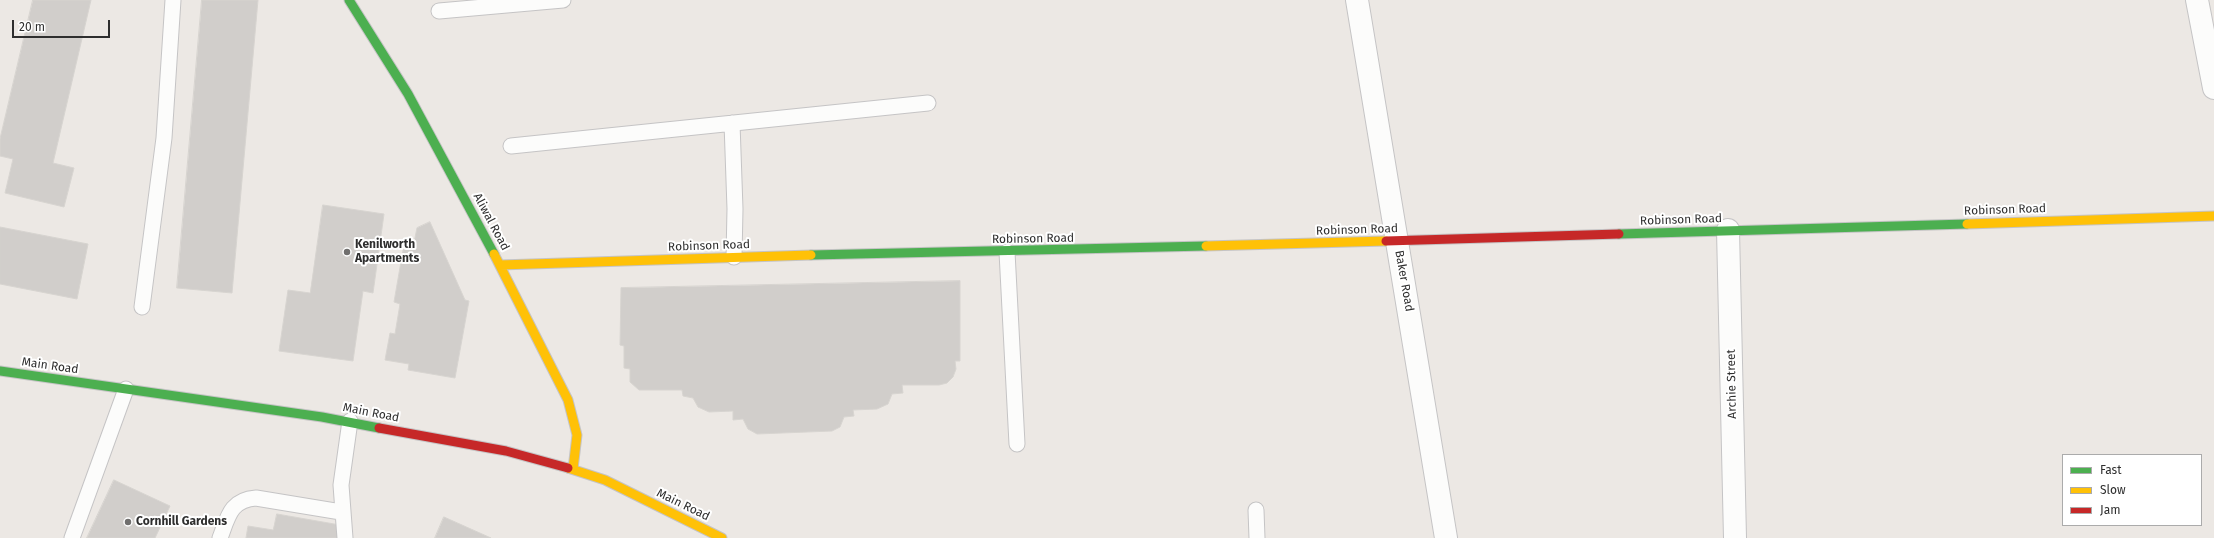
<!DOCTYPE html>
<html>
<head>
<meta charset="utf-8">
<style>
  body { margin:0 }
  #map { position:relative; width:2214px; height:538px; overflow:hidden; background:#ece8e4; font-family:"Fira Sans",sans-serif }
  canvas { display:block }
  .legend { position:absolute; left:2062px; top:454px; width:140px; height:72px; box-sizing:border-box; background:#fff; border:1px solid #ababab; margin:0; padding:5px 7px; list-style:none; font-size:12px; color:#2e2e2e }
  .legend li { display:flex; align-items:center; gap:8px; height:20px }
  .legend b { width:20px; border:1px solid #ababab }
  .scale { position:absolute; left:12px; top:20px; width:98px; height:18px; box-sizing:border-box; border:2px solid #2e2e2e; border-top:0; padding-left:5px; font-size:12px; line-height:14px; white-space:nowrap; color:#2e2e2e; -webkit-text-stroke:3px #fff; paint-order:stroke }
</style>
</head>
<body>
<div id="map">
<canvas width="2214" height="538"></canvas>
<ul class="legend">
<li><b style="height:5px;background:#4caf50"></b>Fast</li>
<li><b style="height:5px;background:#ffc107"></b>Slow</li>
<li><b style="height:5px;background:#c62828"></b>Jam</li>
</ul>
<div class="scale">20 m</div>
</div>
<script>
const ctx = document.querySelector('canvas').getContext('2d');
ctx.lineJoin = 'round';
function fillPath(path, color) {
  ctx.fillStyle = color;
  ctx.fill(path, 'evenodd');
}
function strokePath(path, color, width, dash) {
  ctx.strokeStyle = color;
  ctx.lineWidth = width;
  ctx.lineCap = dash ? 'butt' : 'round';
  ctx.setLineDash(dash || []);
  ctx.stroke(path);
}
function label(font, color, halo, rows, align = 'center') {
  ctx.font = font + ' "Fira Sans",sans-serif';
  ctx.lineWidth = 4;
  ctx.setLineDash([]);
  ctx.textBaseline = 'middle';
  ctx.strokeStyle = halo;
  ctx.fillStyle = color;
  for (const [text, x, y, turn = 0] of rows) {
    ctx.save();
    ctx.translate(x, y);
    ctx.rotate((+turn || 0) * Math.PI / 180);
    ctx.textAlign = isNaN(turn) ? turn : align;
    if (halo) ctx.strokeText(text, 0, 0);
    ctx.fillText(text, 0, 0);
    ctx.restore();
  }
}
const building = new Path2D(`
  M 33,0 L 91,0 L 53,163 L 74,168 L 64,207 L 5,193 L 13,159 L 0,156 L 0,139 Z
  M 202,0 L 258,0 L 232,293 L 177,288 Z
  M 323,205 L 384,214 L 373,293 L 363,291 L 353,361 L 279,351 L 288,290 L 310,293 Z
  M 430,222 L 465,300 L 469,301 L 455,378 L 408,370 L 409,364 L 385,360 L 390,333 L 395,334 L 400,304 L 394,302 L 403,250 L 413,247 L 417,228 Z
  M 0,227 L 88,244 L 77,299 L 0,284 Z
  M 960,281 L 960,361 L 955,361 L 956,369 L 953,377 L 947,383 L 939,385 L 902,385 L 903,393 L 892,394 L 888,404 L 877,409 L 853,410 L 854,416 L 844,417 L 840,427 L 832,431 L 757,434 L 748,429 L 743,419 L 733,420 L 733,411 L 709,412 L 698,407 L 693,398 L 683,396 L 682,390 L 639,390 L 630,382 L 630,369 L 624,368 L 624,346 L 620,345 L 621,288 Z
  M 114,480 L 170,506 L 155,538 L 87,538 Z
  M 277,514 L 340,525 L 337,538 L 246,538 L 248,526 L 273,530 Z
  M 444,517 L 491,538 L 435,538 Z`);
const lane = new Path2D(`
  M 439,11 L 563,0
  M 732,123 L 735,209 L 734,257
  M 511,146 L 928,103
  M 1007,252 L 1017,444
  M 142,307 L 164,138 L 173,0
  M 1256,510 L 1257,538
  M 72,538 L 126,389
  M 220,538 C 228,517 230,500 256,498 L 341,512
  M 345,538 L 341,485 L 350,421`);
const street = new Path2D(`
  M 1357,0 L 1446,538
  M 2197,0 L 2214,88
  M 1728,230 L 1735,538`);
const fast = new Path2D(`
  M 349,0 L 408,94 L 494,254
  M 1619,234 L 1967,224
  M 811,255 L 1206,246
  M 0,371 L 322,417 L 379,428`);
const slow = new Path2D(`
  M 1967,224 L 2214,216
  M 1206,246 L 1386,241
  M 494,254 L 568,400 L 577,435 L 573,469
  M 500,265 L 811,255
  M 568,468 L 605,480 L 722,538`);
const jam = new Path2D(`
  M 1386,241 L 1619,234
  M 379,428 L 506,451 L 568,468`);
const markers = [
  [347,252,4,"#706f6e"],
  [128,522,4,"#706f6e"]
];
const streetNames = [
  ["Robinson Road",2005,210,-2],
  ["Robinson Road",1681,220,-2],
  ["Aliwal Road",491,222,62],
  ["Robinson Road",1357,230,-2],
  ["Robinson Road",1033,239,-1],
  ["Robinson Road",709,246,-2],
  ["Baker Road",1404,281,80],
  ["Main Road",50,366,8],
  ["Archie Street",1732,384,-91],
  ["Main Road",371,413,11],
  ["Main Road",683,505,26]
];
const poiNames = [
  ["Kenilworth",355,245],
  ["Apartments",355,259],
  ["Cornhill Gardens",136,522]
];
fillPath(building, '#d1cecb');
strokePath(building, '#d7d4d0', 1);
strokePath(lane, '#c5c4c5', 17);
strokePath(street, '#c5c4c5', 24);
strokePath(fast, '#c5c4c5', 11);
strokePath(slow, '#c5c4c5', 11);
strokePath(jam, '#c5c4c5', 11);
strokePath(lane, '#fcfcfb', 15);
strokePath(street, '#fcfcfb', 22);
strokePath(fast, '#4caf50', 9);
strokePath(slow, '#ffc107', 9);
strokePath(jam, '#c62828', 9);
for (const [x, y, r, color] of markers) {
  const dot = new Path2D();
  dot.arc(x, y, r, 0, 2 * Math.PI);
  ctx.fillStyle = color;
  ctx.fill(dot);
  strokePath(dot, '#fff', 1.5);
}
label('12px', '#2e2e2e', '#fff', streetNames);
label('bold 12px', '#2e2e2e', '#fff', poiNames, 'left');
</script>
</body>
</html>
